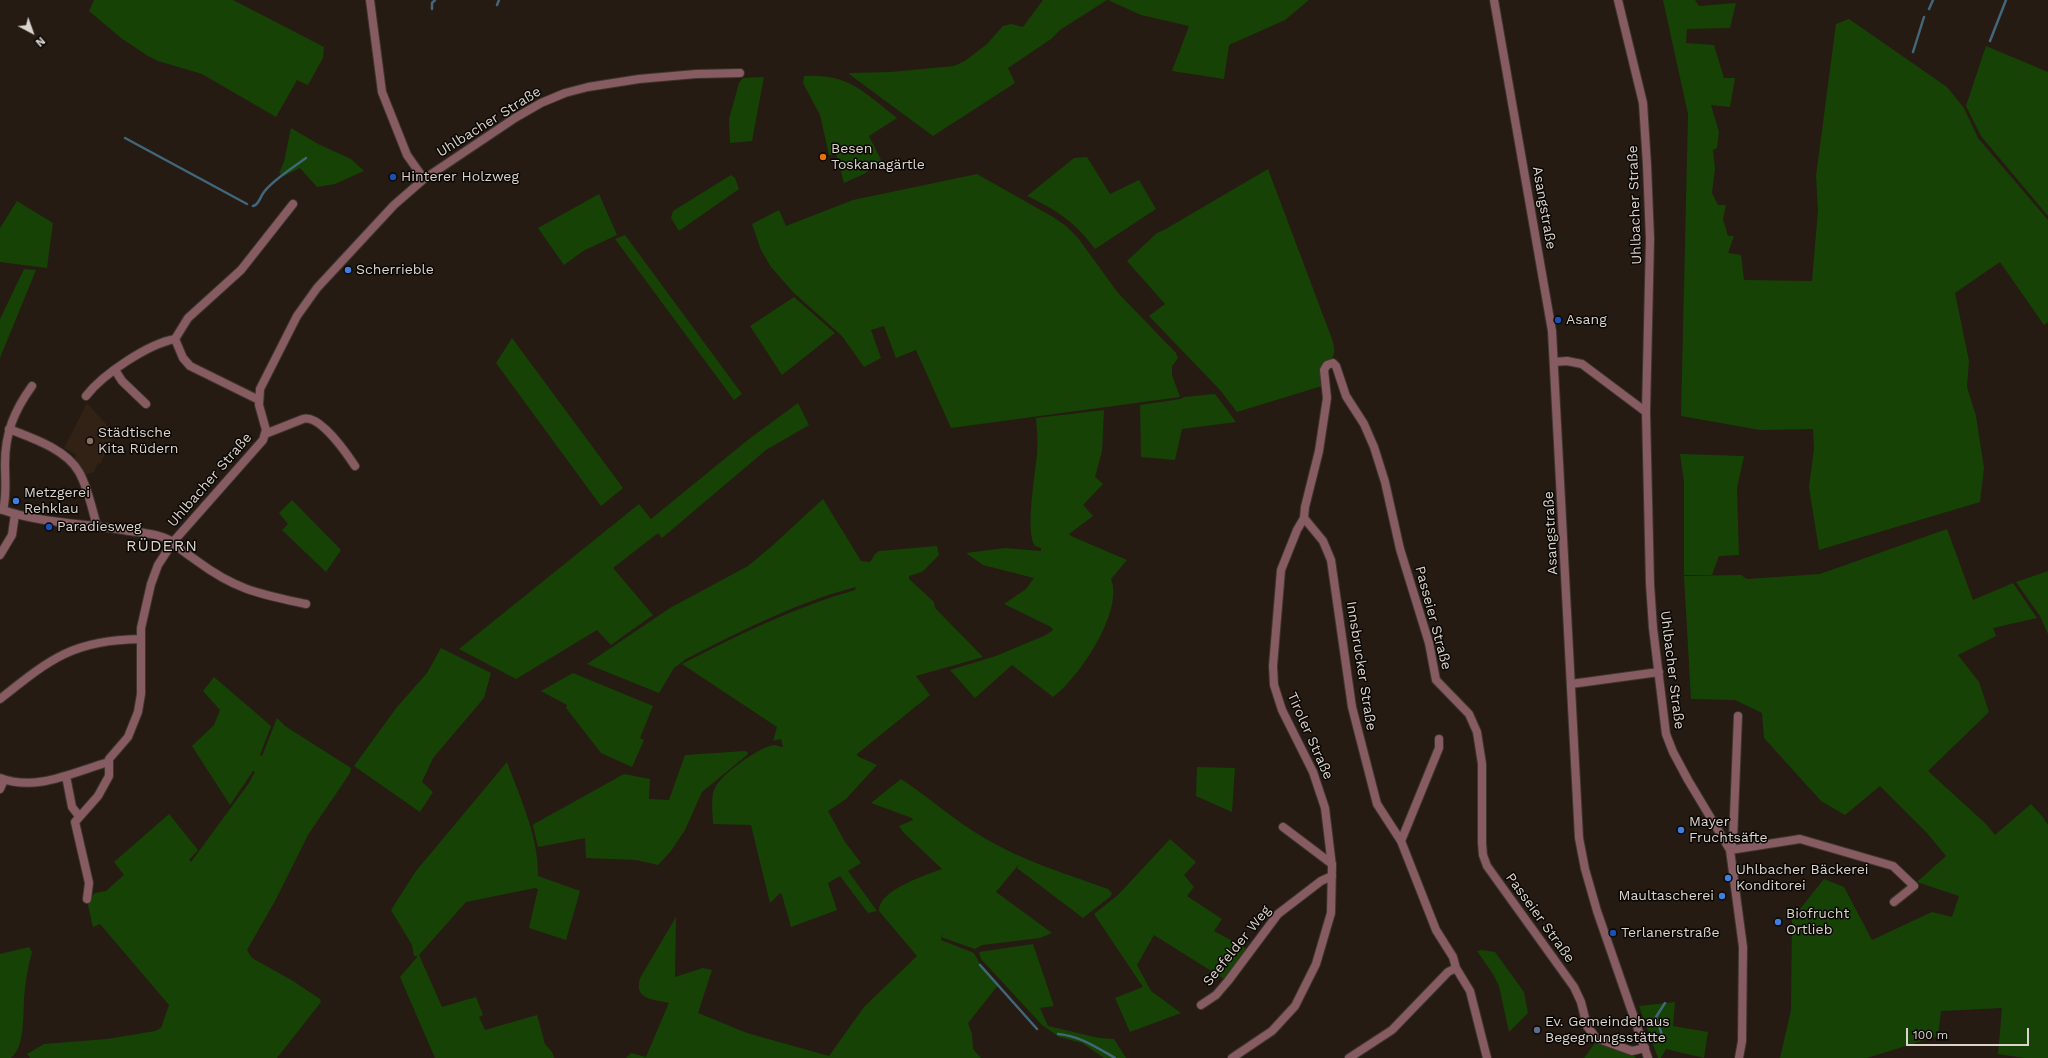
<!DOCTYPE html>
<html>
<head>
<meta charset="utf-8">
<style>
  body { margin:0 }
  #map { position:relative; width:2048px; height:1058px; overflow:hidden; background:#251b13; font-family:"Work Sans",sans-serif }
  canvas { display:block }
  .north { position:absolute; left:12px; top:12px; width:40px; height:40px; -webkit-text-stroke:3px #0b0704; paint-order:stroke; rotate:139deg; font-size:11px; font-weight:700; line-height:16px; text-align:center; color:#dbd4ce }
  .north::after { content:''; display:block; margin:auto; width:14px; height:18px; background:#dbd4ce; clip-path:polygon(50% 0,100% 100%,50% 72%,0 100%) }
  .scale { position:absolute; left:1906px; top:1028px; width:123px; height:18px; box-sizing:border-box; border:2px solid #dbd4ce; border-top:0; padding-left:5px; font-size:12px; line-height:14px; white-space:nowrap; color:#dbd4ce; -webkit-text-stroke:3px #0b0704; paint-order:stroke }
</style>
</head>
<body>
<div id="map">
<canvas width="2048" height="1058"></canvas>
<div class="north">N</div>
<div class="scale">100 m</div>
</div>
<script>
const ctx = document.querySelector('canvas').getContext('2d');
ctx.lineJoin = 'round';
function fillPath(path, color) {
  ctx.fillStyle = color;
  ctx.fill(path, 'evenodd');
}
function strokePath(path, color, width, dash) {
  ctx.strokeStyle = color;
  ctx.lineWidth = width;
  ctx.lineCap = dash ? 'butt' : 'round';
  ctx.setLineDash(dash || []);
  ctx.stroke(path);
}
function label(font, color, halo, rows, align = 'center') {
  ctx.font = font + ' "Work Sans",sans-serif';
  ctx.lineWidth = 3;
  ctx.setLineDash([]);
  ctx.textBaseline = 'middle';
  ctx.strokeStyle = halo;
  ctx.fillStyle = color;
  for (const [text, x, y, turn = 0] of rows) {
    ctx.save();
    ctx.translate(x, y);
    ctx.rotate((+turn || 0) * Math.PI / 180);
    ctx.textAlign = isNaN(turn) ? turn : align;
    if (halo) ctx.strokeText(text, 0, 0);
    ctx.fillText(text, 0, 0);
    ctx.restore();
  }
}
const built = new Path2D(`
  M 87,403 L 115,434 L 100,464 L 98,463 L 94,472 L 83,476 L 73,461 L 76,454 L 64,448 Z`);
const green = new Path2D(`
  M 94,0 L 233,0 L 324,47 L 323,58 L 308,85 L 297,80 L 276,117 L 202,74 L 158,61 L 148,56 L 121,38 L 89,11 Z
  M 1043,0 L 1107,0 L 1060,30 L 1051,39 L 1008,68 L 1015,83 L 933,136 L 849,74 L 850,73 L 891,72 L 954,66 L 965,61 L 987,44 L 1003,26 L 1011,24 L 1023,27 Z
  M 1108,0 L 1309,0 L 1285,20 L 1229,45 L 1224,79 L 1172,71 L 1189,26 L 1141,15 Z
  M 1663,0 L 1695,0 L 1699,6 L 1736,3 L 1730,28 L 1687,29 L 1686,43 L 1714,45 L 1724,78 L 1735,78 L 1730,107 L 1711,105 L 1719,132 L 1717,148 L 1713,150 L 1715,169 L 1712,193 L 1718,205 L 1726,205 L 1723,219 L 1728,236 L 1734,236 L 1728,253 L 1741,255 L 1744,280 L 1812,281 L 1818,210 L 1816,176 L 1836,24 L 1849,19 L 1947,87 L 1964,108 L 1978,138 L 2048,220 L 2048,322 L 2044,325 L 2000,262 L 1955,293 L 1969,361 L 1967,387 L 1976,416 L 1984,468 L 1980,502 L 1819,550 L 1809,487 L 1814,449 L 1813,429 L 1760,430 L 1681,416 L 1688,114 Z
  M 1986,46 L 2048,72 L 2048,216 L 1981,136 L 1966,106 Z
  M 804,76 C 850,74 863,92 897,118 L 869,136 L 882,162 L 864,174 L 844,183 L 836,154 L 829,155 L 820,115 L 803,83 Z
  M 764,77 L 752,141 L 730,143 L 729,119 L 739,83 L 743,78 Z
  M 291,128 L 318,144 L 351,159 L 364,171 L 335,184 L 317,187 L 300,168 L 284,176 L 279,173 L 284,162 Z
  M 1087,157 L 1110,194 L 1139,180 L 1156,209 L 1095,249 C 1075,222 1057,210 1027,196 L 1074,158 Z
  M 1268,169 L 1332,339 C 1335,349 1337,357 1326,363 L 1325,385 L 1237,412 L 1220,390 L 1149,316 L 1165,304 L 1127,261 L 1157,233 L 1164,230 Z
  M 977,174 L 1053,217 L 1066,226 L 1078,238 L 1118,293 L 1176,353 L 1178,358 L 1172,366 L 1172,375 L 1180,397 L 951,428 L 916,350 L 896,358 L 884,326 L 871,330 L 881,358 L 864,367 L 842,336 L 793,292 L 771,267 L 761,250 L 752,224 L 779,210 L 786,226 L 853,200 Z
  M 731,175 L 735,178 L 739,189 L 679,231 L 671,218 L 673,211 Z
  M 599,194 L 617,235 L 583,251 L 564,265 L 538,228 Z
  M 17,201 L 53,223 L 47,268 L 0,262 L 0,228 Z
  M 625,235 L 742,394 L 734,400 L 615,239 Z
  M 24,269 L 36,270 L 0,358 L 0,319 Z
  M 794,297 L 835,333 L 782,375 L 750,326 Z
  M 512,338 L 623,488 L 601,506 L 496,363 Z
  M 1215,394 L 1236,422 L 1182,429 L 1175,460 L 1141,457 L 1140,405 L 1181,399 L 1184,397 Z
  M 798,403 L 809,425 L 766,450 L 662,538 L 658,533 L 613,568 L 653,615 L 611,645 L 597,630 L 516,679 L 459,649 L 639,504 L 651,519 L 749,439 Z
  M 1104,410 L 1102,451 L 1095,477 L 1103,484 L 1083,505 L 1093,516 L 1069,534 L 1071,536 L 1127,560 L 1111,579 C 1124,611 1079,678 1053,697 L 1012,665 L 975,698 L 950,670 L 996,656 L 1046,635 L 1053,630 L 1051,627 L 1004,604 L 1026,589 L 1034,578 L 983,565 L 966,553 L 1005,548 L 1041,551 L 1041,548 L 1035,546 C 1025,532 1035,474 1037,455 C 1038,443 1037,430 1036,418 Z
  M 1680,454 L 1744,456 L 1737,488 L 1739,555 L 1719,556 L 1712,575 L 1684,575 L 1684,482 Z
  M 823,499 L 861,561 L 870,562 L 875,554 L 879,551 L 937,546 L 939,555 L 922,572 L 909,576 L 909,579 L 934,602 L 935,608 L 983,657 L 916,676 L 930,695 L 857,754 L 857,756 L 877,765 L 846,799 L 828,811 L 845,842 L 861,863 L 848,871 L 877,911 L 868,913 L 840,876 L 828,883 L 837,910 L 791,927 L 782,895 L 780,893 L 770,903 L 751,825 L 713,824 C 713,814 710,797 715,788 C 720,775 759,747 774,745 C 776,745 780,747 783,747 L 781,739 L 773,741 L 777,727 L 682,664 C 738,635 795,607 855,590 L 856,587 C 797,602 741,631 686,659 L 674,668 L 659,693 L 587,664 L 670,608 L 748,566 L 772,546 Z
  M 292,500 L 341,550 L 326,572 L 282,530 L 288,524 L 279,513 Z
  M 1947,529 L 1973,600 L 2013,583 L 2037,618 L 1993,628 L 1996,636 L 1958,655 L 1979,682 L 1989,712 L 1928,771 L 1986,824 L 1995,835 L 2031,804 L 2042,816 L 2048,825 L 2048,1058 L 2024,1058 L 1998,1054 L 2002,1008 L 1941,1011 L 1938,1036 L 1867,1058 L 1780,1058 L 1791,1010 L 1792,919 L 1824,879 L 1844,887 L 1872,940 L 1932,912 L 1952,917 L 1959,896 L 1917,882 L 1946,856 L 1927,833 L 1880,786 L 1845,815 L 1821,801 L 1764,738 L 1762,713 L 1735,700 L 1691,699 L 1684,576 L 1741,575 L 1747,579 L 1820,574 Z
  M 2048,571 L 2048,634 L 2040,616 L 2016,582 Z
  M 441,648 L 491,673 L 484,698 L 433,758 L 422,782 L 433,792 L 420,812 L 354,766 L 397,707 L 427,673 Z
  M 573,673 L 653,706 L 640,738 L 644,740 L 632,767 L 601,753 L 566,708 L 567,705 L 541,691 Z
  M 214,677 L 271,726 L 260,755 L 262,756 L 277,718 L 285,726 L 351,768 L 350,773 L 308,835 L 275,901 L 247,950 L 252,958 L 293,981 L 320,999 L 321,1002 L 277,1058 L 30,1058 L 27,1054 L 44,1044 L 107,1039 L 155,1031 L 161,1028 L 169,1005 L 100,924 L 93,927 L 87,901 L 95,893 L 106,891 L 124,875 L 114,862 L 169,814 L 198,850 L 189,860 L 191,862 L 249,783 L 255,772 L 253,771 L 230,805 L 192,746 L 214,725 L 220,710 L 203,691 Z
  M 745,751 L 748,752 L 747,755 L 702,792 L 685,830 L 671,851 L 658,865 L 636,860 L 586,858 L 585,838 L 538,847 L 533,826 L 534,824 L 624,774 L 650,779 L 649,799 L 669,800 L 685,755 Z
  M 507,762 C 520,798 539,837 538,876 L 580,891 L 566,940 L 529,928 L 538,889 L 535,888 L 466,902 L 419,955 L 442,1007 L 476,997 L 483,1015 L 479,1017 L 485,1030 L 537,1015 L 545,1044 L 552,1052 L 554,1058 L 435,1058 L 400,977 L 418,956 L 414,956 L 412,945 L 391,910 L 416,871 Z
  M 1197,767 L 1235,768 L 1232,812 L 1196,796 Z
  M 901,779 C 930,798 956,822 986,839 C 1023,861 1067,874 1108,889 L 1112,893 L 1111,896 L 1083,918 L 1017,868 L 1020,863 L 996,892 L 1052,933 L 1040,938 L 982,945 L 975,949 L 941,937 L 943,931 L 941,940 L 974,953 L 979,962 L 999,984 L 968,1023 L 972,1034 L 973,1049 L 981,1058 L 626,1058 L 631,1053 L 646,1057 L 668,1005 L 669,1003 C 652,999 634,1000 640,978 L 676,917 L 675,977 L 703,968 L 712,970 L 698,1013 L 747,1033 L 829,1056 L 864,1007 L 917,956 L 879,911 C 878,890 926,875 942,869 L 903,832 L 899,826 L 913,820 L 912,818 L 871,803 Z
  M 1170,839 L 1196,862 L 1184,875 L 1194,887 L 1187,896 L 1222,919 L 1214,931 L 1247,949 L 1224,979 L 1154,935 L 1137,965 L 1151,991 L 1181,1013 L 1130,1032 L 1115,998 L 1143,987 L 1094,914 L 1118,895 Z
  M 1033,944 L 1054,1006 L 1040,1008 L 1048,1026 L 1099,1038 L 1114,1039 L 1126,1058 L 1104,1058 L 1082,1043 L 1059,1037 L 1042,1025 L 981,959 L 979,952 Z
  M 29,947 L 32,952 C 29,964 26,976 25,989 C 22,1008 27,1045 11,1058 L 0,1058 L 0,954 Z
  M 1482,950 L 1495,952 L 1524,992 L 1528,1013 L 1509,1032 L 1499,986 L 1493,974 L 1477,951 Z
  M 1675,1002 L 1673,1026 L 1708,1032 L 1704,1058 L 1666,1049 L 1661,1058 L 1658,1058 L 1639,1006 Z
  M 1595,1043 L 1633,1055 L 1636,1058 L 1584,1058 Z`);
const stream = new Path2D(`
  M 497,5 L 499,0
  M 432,9 L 432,3 L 435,0
  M 1929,9 L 1933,0
  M 1990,41 L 2006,0
  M 1913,52 L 1924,17
  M 125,138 L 247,204
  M 253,206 C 259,205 260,197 264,192 C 273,180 294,167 306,158
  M 980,965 L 1037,1029
  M 1058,1034 C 1080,1036 1096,1047 1115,1058
  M 1662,1035 L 1656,1017 L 1665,1003`);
const minor = new Path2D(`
  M 370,0 L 382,92 L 407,155 L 424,179
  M 1618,0 L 1643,103 L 1647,165 L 1650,239 L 1646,412 L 1650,584 L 1653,628 L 1666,734 L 1673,752 L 1688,780 L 1730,850 L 1743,947 L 1742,1041 L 1739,1058
  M 175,339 L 188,318 L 241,270 L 293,204
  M 175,339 L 183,358 L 190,366 L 259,400
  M 1554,362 L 1567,361 L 1582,364 L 1646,412
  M 115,370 L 122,381 L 146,404
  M 86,396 C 103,374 148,344 175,339
  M 9,429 C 32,438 66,449 79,472 C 88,488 92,509 97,526
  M 265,434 L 303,419 C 320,414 347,454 355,466
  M 3,510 C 7,494 5,480 5,464 C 5,433 14,411 32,386
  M 1304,518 L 1323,541 L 1331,560 L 1352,707 L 1377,804 L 1401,841 L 1436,930 L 1453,957 L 1456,968 L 1470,991 L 1487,1058
  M 173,542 C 180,550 189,555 197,561 C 236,590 260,594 306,604
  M 0,555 L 12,535 L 15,514
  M 1571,684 L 1659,672
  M 0,699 C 50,659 73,640 140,639
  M 66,776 L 72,807 L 79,816
  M 0,778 C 37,792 73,772 109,762
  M 0,789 L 4,780
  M 1283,827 L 1332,864
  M 1401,841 L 1439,748 L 1439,739
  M 1730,850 L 1800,839 L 1893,866 L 1914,886 L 1894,902
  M 1730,850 L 1733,841 L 1738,716
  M 87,899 L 89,883 L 75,822 L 98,796 L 109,776 L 109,759 L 128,737 L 138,712 L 141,694 L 141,628 L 151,584 L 158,565 L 173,542 L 263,440 L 266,430 L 259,405 L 260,389 L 297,316 L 317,288 L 394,205 L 424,179 L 515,118 L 541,103 L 565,93 L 588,87 L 639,79 L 696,74 L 740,73
  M 1201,1005 L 1216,995 L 1228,981 L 1278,914 L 1321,881 L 1332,876
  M 1232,1058 L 1272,1031 L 1295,1006 L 1316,964 L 1331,913 L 1332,866 L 1325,808 L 1313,772 L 1282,710 L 1274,685 L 1273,666 L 1281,570 L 1297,530 L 1304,518 L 1305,507 L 1319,451 L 1327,398 L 1324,370 L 1327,365 L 1333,363 L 1336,366 L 1346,396 L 1364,424 L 1374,447 L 1385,482 L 1400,549 L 1429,643 L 1436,680 L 1469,714 L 1477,732 L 1482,764 L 1482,843 L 1483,855 L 1487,866 L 1574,987 L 1581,1002 L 1587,1026 L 1596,1038 L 1632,1051 L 1645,1048
  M 1349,1058 L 1392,1030 L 1448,972 L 1456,968`);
const tertiary = new Path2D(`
  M 1494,0 L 1552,331 L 1579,838 L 1585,869 L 1597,911 L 1648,1058
  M 0,509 C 41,524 86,523 129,531 C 144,533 160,534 173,542`);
const markers = [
  [823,157,4,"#e8710a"],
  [393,177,4,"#1a4fb4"],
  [348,270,4,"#3f7fe0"],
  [1558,320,4,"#1a4fb4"],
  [90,441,4,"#8d6e63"],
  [16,501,4,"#3f7fe0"],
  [49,527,4,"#1a4fb4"],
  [1681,830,4,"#3f7fe0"],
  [1728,878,4,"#3f7fe0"],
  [1722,896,4,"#3f7fe0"],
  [1778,922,4,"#3f7fe0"],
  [1613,933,4,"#1a4fb4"],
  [1537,1030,4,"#5c6f8a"]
];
const streetNames = [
  ["Uhlbacher Straße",489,122,-32],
  ["Uhlbacher Straße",1635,205,-92],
  ["Asangstraße",1544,208,80],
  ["Uhlbacher Straße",210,480,-49],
  ["Asangstraße",1551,533,-93],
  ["Passeier Straße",1433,618,75],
  ["Innsbrucker Straße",1361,666,81],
  ["Uhlbacher Straße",1672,670,83],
  ["Tiroler Straße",1310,736,66],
  ["Passeier Straße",1540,918,54],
  ["Seefelder Weg",1237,946,-51]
];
const poiNames = [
  ["Besen",831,149],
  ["Toskanagärtle",831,165],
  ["Hinterer Holzweg",401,177],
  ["Scherrieble",356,270],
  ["Asang",1566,320],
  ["Städtische",98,433],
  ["Kita Rüdern",98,449],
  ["Metzgerei",24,493],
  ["Rehklau",24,509],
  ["Paradiesweg",57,527],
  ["Mayer",1689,822],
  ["Fruchtsäfte",1689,838],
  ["Uhlbacher Bäckerei",1736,870],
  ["Konditorei",1736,886],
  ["Maultascherei",1714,896,"right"],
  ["Biofrucht",1786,914],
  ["Ortlieb",1786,930],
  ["Terlanerstraße",1621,933],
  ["Ev. Gemeindehaus",1545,1022],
  ["Begegnungsstätte",1545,1038]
];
const quarterNames = [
  ["RÜDERN",162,546]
];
fillPath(built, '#312215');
fillPath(green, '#174205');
strokePath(stream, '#42667a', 2.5);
strokePath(minor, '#3e352d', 10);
strokePath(tertiary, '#3e352d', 10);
strokePath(minor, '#865b61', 8);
strokePath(tertiary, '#865b61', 8);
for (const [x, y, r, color] of markers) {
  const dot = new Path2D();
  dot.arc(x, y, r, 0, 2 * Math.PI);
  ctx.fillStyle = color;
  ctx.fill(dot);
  strokePath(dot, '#0b0704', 1.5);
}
label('14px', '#dbd4ce', '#0b0704', streetNames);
label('14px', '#dbd4ce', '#0b0704', poiNames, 'left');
ctx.letterSpacing = '1px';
label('16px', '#dbd4ce', '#0b0704', quarterNames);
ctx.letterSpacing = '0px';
</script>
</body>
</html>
